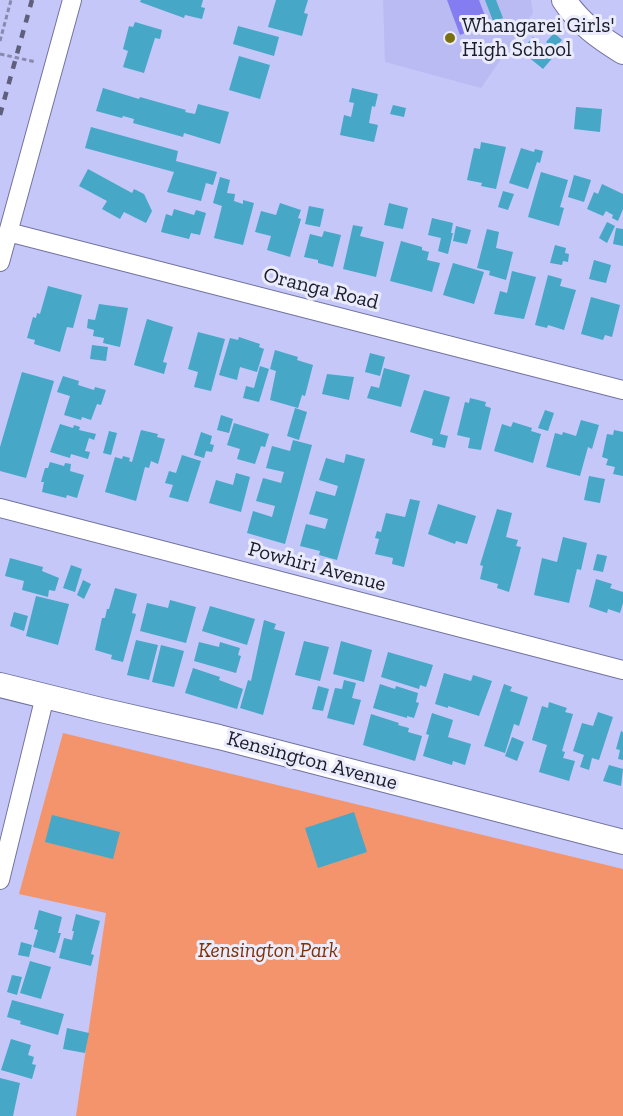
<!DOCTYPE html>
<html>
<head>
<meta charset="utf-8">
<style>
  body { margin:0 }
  canvas { display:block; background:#c5c7f8 }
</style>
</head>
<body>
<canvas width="623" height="1116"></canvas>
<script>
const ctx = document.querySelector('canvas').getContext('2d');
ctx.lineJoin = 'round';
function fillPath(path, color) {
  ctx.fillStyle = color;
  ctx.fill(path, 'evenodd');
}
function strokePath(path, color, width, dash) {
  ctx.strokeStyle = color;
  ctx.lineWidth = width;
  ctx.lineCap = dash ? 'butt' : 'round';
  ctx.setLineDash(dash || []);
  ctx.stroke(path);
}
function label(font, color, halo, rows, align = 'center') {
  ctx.font = font + ' "Zilla Slab",serif';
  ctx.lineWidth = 6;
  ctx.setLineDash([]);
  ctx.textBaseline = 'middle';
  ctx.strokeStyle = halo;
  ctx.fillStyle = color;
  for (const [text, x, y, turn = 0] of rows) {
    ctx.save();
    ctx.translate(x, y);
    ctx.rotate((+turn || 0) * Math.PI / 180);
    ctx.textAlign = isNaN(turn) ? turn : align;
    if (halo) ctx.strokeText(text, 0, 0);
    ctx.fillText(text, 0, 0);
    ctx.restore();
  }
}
const built = new Path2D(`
  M 383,0 L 531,0 L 533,13 L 481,88 L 385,62 Z`);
const green = new Path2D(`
  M 63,733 L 623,869 L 623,1116 L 76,1116 L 106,913 L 19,894 Z`);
const water = new Path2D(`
  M 447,0 L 479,0 L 488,24 L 460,35 Z`);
const building = new Path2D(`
  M 141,0 L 203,0 L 201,7 L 205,8 L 202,19 L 185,15 L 184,18 L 140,2 Z
  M 276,0 L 308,0 L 304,13 L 308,14 L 302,36 L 268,27 Z
  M 485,0 L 496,0 L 503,18 L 493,21 Z
  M 135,22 L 162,30 L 160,39 L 155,38 L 144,73 L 123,67 L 128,51 L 123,49 L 129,26 L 133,27 Z
  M 238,26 L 279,37 L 274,56 L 233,44 Z
  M 554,33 L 562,40 L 554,49 L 546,42 Z
  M 533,37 L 555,55 L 543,69 L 521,51 Z
  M 239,56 L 270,65 L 260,99 L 229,90 Z
  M 103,88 L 139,99 L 140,97 L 186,110 L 185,112 L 195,114 L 198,104 L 229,112 L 220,144 L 184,133 L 183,137 L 133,123 L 134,119 L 123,116 L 122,118 L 96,111 Z
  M 352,88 L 378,94 L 375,107 L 372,106 L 369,123 L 378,125 L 374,142 L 340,135 L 344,115 L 351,117 L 354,103 L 349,102 Z
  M 393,105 L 406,108 L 404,117 L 390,114 Z
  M 576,107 L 602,109 L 600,132 L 574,129 Z
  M 91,127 L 178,151 L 176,161 L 217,172 L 213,185 L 206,183 L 201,201 L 167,192 L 174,172 L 85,148 Z
  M 481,142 L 506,147 L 496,189 L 481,186 L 482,183 L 467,180 L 474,148 L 480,149 Z
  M 521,148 L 534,152 L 535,149 L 543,151 L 540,163 L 537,162 L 528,189 L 509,183 Z
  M 88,169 L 132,193 L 134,189 L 144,194 L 152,211 L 146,223 L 124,212 L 120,219 L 102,209 L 107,201 L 79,186 Z
  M 541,172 L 568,180 L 560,207 L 564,208 L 559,226 L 528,217 Z
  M 574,175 L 591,180 L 584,202 L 568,197 Z
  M 220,177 L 230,180 L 227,193 L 235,194 L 234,201 L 243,204 L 243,200 L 254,203 L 243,245 L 214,238 L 222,206 L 213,203 Z
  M 602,184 L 623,194 L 623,209 L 618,221 L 612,218 L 613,215 L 606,211 L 603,216 L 587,209 L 594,192 L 598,194 Z
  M 503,191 L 514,194 L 508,210 L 498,207 Z
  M 280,203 L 301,210 L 298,218 L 301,219 L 290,257 L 267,250 L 271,236 L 255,232 L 261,211 L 276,215 Z
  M 389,203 L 408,208 L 403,229 L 384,225 Z
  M 309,206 L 324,209 L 320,227 L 305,224 Z
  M 174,209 L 194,215 L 196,210 L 206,213 L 200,235 L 191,233 L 189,239 L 161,232 L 166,214 L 172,216 Z
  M 432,218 L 453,223 L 451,233 L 453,233 L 448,254 L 438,251 L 441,238 L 428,235 Z
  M 607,222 L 615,226 L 607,243 L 599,238 Z
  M 353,225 L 363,227 L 360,236 L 384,242 L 376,277 L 343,269 Z
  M 456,226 L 471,230 L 467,244 L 453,241 Z
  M 616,228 L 623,229 L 623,246 L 613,244 Z
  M 487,229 L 499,232 L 496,248 L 513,252 L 506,280 L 489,275 L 490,271 L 477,268 Z
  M 324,231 L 341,235 L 333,267 L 318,263 L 318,260 L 304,257 L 310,234 L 322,237 Z
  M 401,241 L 422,247 L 422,250 L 429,252 L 427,260 L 440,263 L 432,292 L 390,281 Z
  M 555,245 L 566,248 L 565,253 L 569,254 L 568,262 L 563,261 L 562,265 L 550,263 Z
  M 594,260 L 611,265 L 606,283 L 589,279 Z
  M 453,263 L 484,272 L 474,304 L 443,295 Z
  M 512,271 L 536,277 L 524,319 L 494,314 L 500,291 L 507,293 Z
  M 548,275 L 562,279 L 560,286 L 576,290 L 564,330 L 548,325 L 547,328 L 535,325 Z
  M 48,286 L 82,295 L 73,328 L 67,327 L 60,352 L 34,344 L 35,340 L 27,338 L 33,317 L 36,318 L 37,313 L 40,314 Z
  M 591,297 L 620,305 L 612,337 L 605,335 L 603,340 L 581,334 Z
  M 99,304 L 128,308 L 120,347 L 103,343 L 104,338 L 93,336 L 94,330 L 87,328 L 88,319 L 95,320 Z
  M 147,319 L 173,327 L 163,362 L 167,363 L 164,374 L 134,365 Z
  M 198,332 L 225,339 L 211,391 L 194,387 L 198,372 L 188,369 Z
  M 239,337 L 260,344 L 259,347 L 264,349 L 257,372 L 240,367 L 237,380 L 219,375 L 230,338 L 238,340 Z
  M 92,345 L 108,347 L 106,361 L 90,359 Z
  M 275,350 L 298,357 L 297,360 L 313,365 L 305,396 L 302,395 L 298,408 L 270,400 L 276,371 L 270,369 Z
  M 370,353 L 385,357 L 380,376 L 365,372 Z
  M 260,366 L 269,369 L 259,402 L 243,398 L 246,386 L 254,388 Z
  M 384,368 L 410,375 L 401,407 L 367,398 L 371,386 L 379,388 Z
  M 22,372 L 54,381 L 26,478 L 0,471 L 0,447 Z
  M 327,374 L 354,377 L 349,400 L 322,394 Z
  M 63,376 L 79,381 L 78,385 L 94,390 L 95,387 L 106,390 L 101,405 L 97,404 L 91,420 L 82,417 L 81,420 L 64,415 L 70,396 L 57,392 Z
  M 424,390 L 450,397 L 440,434 L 448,436 L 445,448 L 432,445 L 433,439 L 410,432 Z
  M 470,398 L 486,402 L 485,406 L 491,408 L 481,450 L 468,448 L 470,438 L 457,435 L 465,402 L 469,403 Z
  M 295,408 L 307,412 L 299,440 L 287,436 Z
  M 545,410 L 554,413 L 548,431 L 538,428 Z
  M 221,415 L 233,419 L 229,433 L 217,430 Z
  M 581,420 L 599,425 L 592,449 L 588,447 L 580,476 L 546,467 L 555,433 L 562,435 L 563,432 L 576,436 Z
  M 513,422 L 532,428 L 531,431 L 541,434 L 533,463 L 494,451 L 502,424 L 511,427 Z
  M 234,423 L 269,434 L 265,447 L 261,446 L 255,464 L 237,459 L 240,449 L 227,445 Z
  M 60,424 L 73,428 L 74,425 L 80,427 L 79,430 L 96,434 L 94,440 L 89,438 L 85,451 L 90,452 L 88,459 L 71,454 L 70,458 L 50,452 Z
  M 141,430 L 158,434 L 157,437 L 165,439 L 158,464 L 151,461 L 149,468 L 145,467 L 136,501 L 105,492 L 115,457 L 122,459 L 123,456 L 130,458 L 129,461 L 132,462 Z
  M 614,430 L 623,432 L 623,476 L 613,474 L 615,467 L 606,465 L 608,459 L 602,457 L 607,434 L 613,435 Z
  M 109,431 L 117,433 L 111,455 L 103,453 Z
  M 201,432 L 212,436 L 210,444 L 214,445 L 212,452 L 206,451 L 204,458 L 194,455 Z
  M 293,440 L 312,445 L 285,544 L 247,533 L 253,511 L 272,517 L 275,506 L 256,501 L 263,478 L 281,483 L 284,472 L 266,468 L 272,446 L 290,451 Z
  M 346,454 L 365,459 L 337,560 L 319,555 L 320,551 L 300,546 L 306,524 L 325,529 L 328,519 L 309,514 L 316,491 L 335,496 L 338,486 L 319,480 L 326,458 L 344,463 Z
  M 182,455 L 201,461 L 188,502 L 169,497 L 173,485 L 165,483 L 169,471 L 176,473 Z
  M 50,462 L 64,466 L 65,463 L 71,464 L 70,471 L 84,475 L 77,498 L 67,495 L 66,498 L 42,492 L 44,482 L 41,482 L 45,468 L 48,468 Z
  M 236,473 L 250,477 L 241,512 L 209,503 L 216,480 L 233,485 Z
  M 589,476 L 605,479 L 600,503 L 584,500 Z
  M 410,499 L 420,501 L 404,567 L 392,564 L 393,558 L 375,554 L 379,539 L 375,538 L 377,531 L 381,532 L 386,513 L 405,517 Z
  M 438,504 L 476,516 L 467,544 L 456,541 L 455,544 L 428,534 Z
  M 497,509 L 512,513 L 506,537 L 518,540 L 516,546 L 521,547 L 509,592 L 497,588 L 498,584 L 480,579 L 483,566 L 480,565 Z
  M 563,537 L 587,543 L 581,570 L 577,569 L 569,603 L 534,595 L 542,558 L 557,562 Z
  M 597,554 L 607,556 L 603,572 L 593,570 Z
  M 10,558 L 43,567 L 42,571 L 59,578 L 55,591 L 49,590 L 48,597 L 22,590 L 24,581 L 5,576 Z
  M 71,565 L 82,569 L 75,592 L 63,588 Z
  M 596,579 L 612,584 L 610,588 L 623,592 L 623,603 L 620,613 L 608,609 L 607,613 L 589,607 Z
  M 83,580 L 91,584 L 84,599 L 77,595 Z
  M 115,588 L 137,594 L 132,613 L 136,614 L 123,662 L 111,659 L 112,655 L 95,650 L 102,618 L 105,618 L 107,609 L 109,609 Z
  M 36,596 L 69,604 L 58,645 L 26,636 Z
  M 170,600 L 196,607 L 186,643 L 140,631 L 147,603 L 168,608 Z
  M 210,606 L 255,619 L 247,645 L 202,631 Z
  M 14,612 L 28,616 L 24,631 L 10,626 Z
  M 264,620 L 276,624 L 274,629 L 285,632 L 263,715 L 240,708 L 248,680 L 251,681 Z
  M 136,640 L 158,645 L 149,680 L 127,675 Z
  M 304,641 L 329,647 L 320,681 L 295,675 Z
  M 341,641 L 372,650 L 364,682 L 333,674 Z
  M 199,642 L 219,647 L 220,642 L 240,648 L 238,655 L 241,656 L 236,673 L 194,661 Z
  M 161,645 L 184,651 L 174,687 L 152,682 Z
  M 388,652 L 433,665 L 426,687 L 420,685 L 419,689 L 381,677 Z
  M 193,668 L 220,677 L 219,680 L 243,689 L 237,709 L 185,693 Z
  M 444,673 L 471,681 L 473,675 L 492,681 L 479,716 L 448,706 L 448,708 L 435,704 Z
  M 344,680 L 356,683 L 352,698 L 361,700 L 354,725 L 327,718 L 335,688 L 342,689 Z
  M 380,684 L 395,689 L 396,686 L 418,693 L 416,702 L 419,703 L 414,718 L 407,716 L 407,718 L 373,708 Z
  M 504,684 L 512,687 L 510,691 L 528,697 L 519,726 L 514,724 L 505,753 L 484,746 Z
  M 318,686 L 329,689 L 323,711 L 312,709 Z
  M 549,702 L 567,708 L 565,712 L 573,714 L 562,751 L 565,752 L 563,758 L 575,761 L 569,781 L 539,772 L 547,745 L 532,740 L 542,706 L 548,708 Z
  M 598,712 L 613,717 L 599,760 L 592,758 L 589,770 L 580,767 L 584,755 L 573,751 L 582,723 L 593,726 Z
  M 432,713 L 453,720 L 448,737 L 471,744 L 465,765 L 453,761 L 452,765 L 423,756 L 429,735 L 426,734 Z
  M 371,714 L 399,723 L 398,725 L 409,728 L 408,732 L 422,736 L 415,761 L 363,745 Z
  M 621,731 L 623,732 L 623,760 L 618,759 L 620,750 L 616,749 Z
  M 512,737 L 524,742 L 517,761 L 505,756 Z
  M 609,765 L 623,769 L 621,786 L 603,781 Z
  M 354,812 L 367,852 L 318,868 L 305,828 Z
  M 52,815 L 120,832 L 113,859 L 45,842 Z
  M 39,910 L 62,917 L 58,933 L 61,933 L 55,953 L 33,947 L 38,930 L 34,929 Z
  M 76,914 L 100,921 L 91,954 L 94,955 L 91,966 L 59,958 L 64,938 L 72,940 L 74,931 L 72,931 Z
  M 21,942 L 32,945 L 29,957 L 18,955 Z
  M 30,961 L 51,967 L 41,999 L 20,993 Z
  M 12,975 L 22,977 L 17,995 L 7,992 Z
  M 12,1000 L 64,1014 L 58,1035 L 20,1024 L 21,1021 L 7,1017 Z
  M 67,1028 L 89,1033 L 85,1053 L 63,1049 Z
  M 11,1039 L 31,1045 L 28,1055 L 34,1057 L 32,1064 L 36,1065 L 32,1079 L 1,1070 Z
  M 0,1078 L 20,1083 L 13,1116 L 0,1116 Z`);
const path = new Path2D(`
  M 0,41 L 11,0
  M 0,54 L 36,62`);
const street = new Path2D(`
  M 8,232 L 623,390
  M 0,262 L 72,0
  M 0,508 L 623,670
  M 0,880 L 45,696`);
const secondary = new Path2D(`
  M 564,0 C 579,23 600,38 623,52
  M 0,685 L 101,710 L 219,737 L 623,842`);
const rail = new Path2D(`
  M 0,115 L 32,0`);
const markers = [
  [450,38,6,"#7a7010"]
];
const poiNames = [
  ["Whangarei Girls'",462,26],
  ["High School",462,50]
];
const streetNames = [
  ["Oranga Road",321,289,14],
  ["Powhiri Avenue",317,567,15],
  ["Kensington Avenue",312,761,15]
];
const parkNames = [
  ["Kensington Park",268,951]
];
fillPath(built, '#b9bbf2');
fillPath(green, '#f4946c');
fillPath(water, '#837df1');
fillPath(building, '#46a7c7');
strokePath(street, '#72739f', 20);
strokePath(secondary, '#72739f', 26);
strokePath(path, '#8889ae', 3, [4.5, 3]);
strokePath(street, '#fff', 18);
strokePath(secondary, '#fff', 24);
strokePath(rail, '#5f5f7d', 4.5, [8, 8]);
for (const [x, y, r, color] of markers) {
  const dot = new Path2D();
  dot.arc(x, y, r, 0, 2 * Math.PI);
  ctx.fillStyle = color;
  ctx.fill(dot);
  strokePath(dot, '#eaebfb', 2);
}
label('21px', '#1b1b2c', '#eaebfb', poiNames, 'left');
label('21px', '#1b1b2c', '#eaebfb', streetNames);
label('italic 21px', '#7f3107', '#eaebfb', parkNames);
</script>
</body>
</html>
